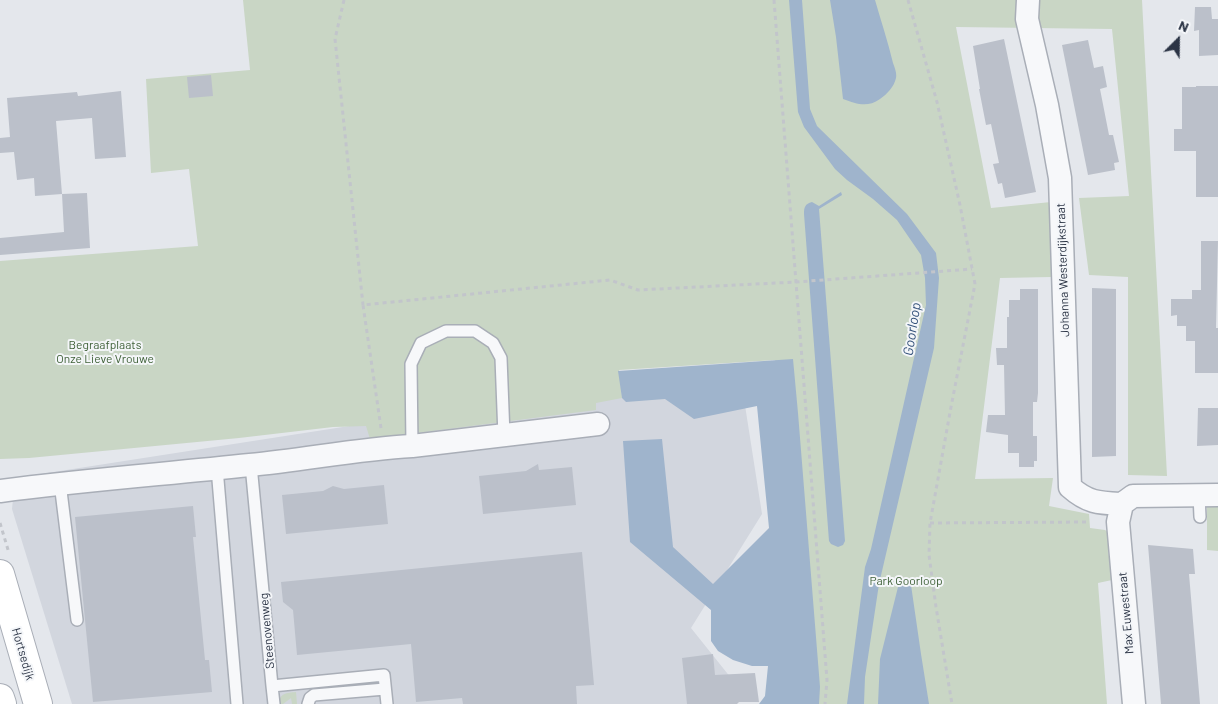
<!DOCTYPE html>
<html>
<head>
<meta charset="utf-8">
<style>
  body { margin:0 }
  #map { position:relative; width:1218px; height:704px; overflow:hidden; background:#e4e7ec; font-family:Barlow,sans-serif }
  canvas { display:block }
  .north { position:absolute; left:1153px; top:15px; width:50px; height:50px; -webkit-text-stroke:4px #f4f6f9; paint-order:stroke; rotate:23deg; font-size:14px; font-weight:700; line-height:20px; text-align:center; color:#2b3445 }
  .north::after { content:''; display:block; margin:auto; width:18px; height:22px; background:#2b3445; clip-path:polygon(50% 0,100% 100%,50% 72%,0 100%) }
</style>
</head>
<body>
<div id="map">
<canvas width="1218" height="704"></canvas>
<div class="north">N</div>
</div>
<script>
const ctx = document.querySelector('canvas').getContext('2d');
ctx.lineJoin = 'round';
function fillPath(path, color) {
  ctx.fillStyle = color;
  ctx.fill(path, 'evenodd');
}
function strokePath(path, color, width, dash) {
  ctx.strokeStyle = color;
  ctx.lineWidth = width;
  ctx.lineCap = dash ? 'butt' : 'round';
  ctx.setLineDash(dash || []);
  ctx.stroke(path);
}
function label(font, color, halo, rows, align = 'center') {
  ctx.font = font + ' Barlow,sans-serif';
  ctx.lineWidth = 4;
  ctx.setLineDash([]);
  ctx.textBaseline = 'middle';
  ctx.strokeStyle = halo;
  ctx.fillStyle = color;
  for (const [text, x, y, turn = 0] of rows) {
    ctx.save();
    ctx.translate(x, y);
    ctx.rotate((+turn || 0) * Math.PI / 180);
    ctx.textAlign = isNaN(turn) ? turn : align;
    if (halo) ctx.strokeText(text, 0, 0);
    ctx.fillText(text, 0, 0);
    ctx.restore();
  }
}
const built = new Path2D(`
  M 617,381 L 744,399 L 762,514 L 691,628 L 735,683 L 721,704 L 72,704 L 12,509 L 15,478 L 375,422 Z`);
const green = new Path2D(`
  M 243,0 L 1142,0 L 1167,476 L 1128,475 L 1128,277 L 1089,275 L 1079,198 L 1129,196 L 1112,29 L 956,27 L 991,208 L 1051,202 L 1051,277 L 1000,278 L 975,479 L 1053,478 L 1049,506 L 1089,514 L 1090,528 L 1105,530 L 1108,532 L 1108,549 L 1112,580 L 1098,583 L 1107,704 L 787,704 L 775,360 L 619,370 L 622,398 L 596,403 L 596,410 L 370,439 L 366,426 L 333,427 L 239,438 L 29,458 L 0,459 L 0,261 L 198,246 L 189,169 L 151,173 L 146,79 L 250,70 Z
  M 1207,505 L 1218,505 L 1218,551 L 1207,550 Z
  M 296,692 L 297,704 L 292,704 L 291,698 L 283,704 L 279,704 C 279,693 287,693 296,692 Z`);
const water = new Path2D(`
  M 789,0 L 802,0 L 810,109 L 817,126 L 907,214 L 936,253 L 939,278 L 934,348 L 879,584 L 865,677 L 864,704 L 847,704 L 865,567 L 871,549 L 926,305 L 925,278 L 921,255 L 897,220 L 873,199 L 847,180 L 835,169 L 804,127 L 798,112 Z
  M 830,0 L 875,0 C 881,21 888,42 893,63 C 895,68 897,74 896,78 C 894,87 887,94 880,99 C 867,108 857,104 843,99 L 836,37 Z
  M 841,192 L 842,195 L 819,209 L 845,541 L 843,545 L 838,547 L 831,544 L 829,541 L 804,214 C 804,207 805,204 812,202 L 819,206 Z
  M 793,359 L 798,413 L 820,687 L 819,704 L 759,704 L 765,696 L 768,666 L 752,666 L 733,660 L 718,651 L 711,641 L 711,610 L 630,542 L 623,441 L 662,439 L 673,547 L 713,584 L 769,528 L 757,406 L 694,419 L 665,399 L 626,402 L 622,398 L 618,371 Z
  M 902,583 L 907,583 L 911,585 L 921,654 L 929,704 L 878,704 L 880,659 L 898,587 Z`);
const building = new Path2D(`
  M 1195,7 L 1211,7 L 1212,19 L 1218,19 L 1218,55 L 1199,56 L 1199,30 L 1194,31 Z
  M 1004,39 L 1036,192 L 1005,198 L 1002,183 L 998,184 L 993,164 L 999,163 L 991,124 L 986,125 L 979,89 L 980,89 L 973,46 Z
  M 1088,40 L 1094,68 L 1103,66 L 1107,87 L 1100,89 L 1109,135 L 1113,135 L 1119,162 L 1114,163 L 1115,170 L 1088,175 L 1062,45 Z
  M 211,75 L 213,96 L 189,98 L 187,77 Z
  M 1196,86 L 1218,86 L 1218,197 L 1196,197 L 1196,151 L 1174,151 L 1174,129 L 1182,129 L 1182,87 L 1196,87 Z
  M 121,91 L 126,157 L 95,159 L 92,118 L 56,121 L 62,194 L 35,196 L 34,178 L 17,180 L 14,152 L 0,153 L 0,138 L 10,137 L 7,98 L 77,92 L 78,96 Z
  M 87,193 L 90,248 L 0,255 L 0,238 L 64,232 L 62,194 Z
  M 1201,241 L 1218,241 L 1216,328 L 1218,328 L 1218,373 L 1195,373 L 1195,341 L 1186,341 L 1186,326 L 1177,326 L 1177,315 L 1171,316 L 1171,299 L 1192,299 L 1192,290 L 1201,290 Z
  M 1092,288 L 1116,289 L 1116,456 L 1092,457 Z
  M 1020,289 L 1038,289 L 1038,393 L 1037,402 L 1033,402 L 1033,436 L 1037,436 L 1037,461 L 1034,461 L 1034,467 L 1019,467 L 1019,453 L 1008,453 L 1008,435 L 986,432 L 988,415 L 1005,415 L 1004,365 L 997,365 L 996,348 L 1007,348 L 1007,317 L 1009,317 L 1009,300 L 1020,300 Z
  M 1198,408 L 1218,408 L 1218,445 L 1197,446 Z
  M 538,464 L 539,470 L 572,467 L 576,505 L 483,514 L 479,476 L 526,471 Z
  M 384,485 L 388,524 L 286,534 L 282,495 L 323,491 L 333,486 L 344,489 Z
  M 193,506 L 196,537 L 193,537 L 205,660 L 209,660 L 212,692 L 93,702 L 75,517 Z
  M 1148,545 L 1193,549 L 1195,574 L 1189,574 L 1200,704 L 1161,704 Z
  M 582,552 L 594,685 L 576,686 L 577,704 L 463,704 L 462,698 L 416,702 L 411,644 L 297,655 L 293,610 L 283,602 L 281,582 Z
  M 713,654 L 715,675 L 755,673 L 759,702 L 739,702 L 737,704 L 687,704 L 682,658 Z`);
const path = new Path2D(`
  M 344,0 L 335,39 L 363,305
  M 774,0 L 827,680 L 825,704
  M 908,0 L 937,102 L 960,205 L 975,284 L 951,407 L 930,523 L 929,555 L 936,607 L 952,704
  M 381,428 L 363,305 L 610,280 L 638,290 L 796,282 L 972,269
  M 0,523 L 9,553
  M 930,523 L 1087,522`);
const lane = new Path2D(`
  M 412,446 L 411,364 L 421,343 L 446,331 L 475,331 L 493,343 L 501,358 L 504,436
  M 251,465 L 272,686 L 384,675 L 387,704
  M 217,468 L 237,704
  M 60,483 L 77,620
  M 1199,495 L 1200,517
  M 272,686 L 274,704
  M 308,704 L 310,698 L 314,695 L 385,689`);
const street = new Path2D(`
  M 1028,0 L 1027,19 L 1047,105 L 1060,178 L 1070,487 C 1088,503 1099,503 1122,504
  M 0,491 C 83,480 166,474 250,465 C 304,460 357,449 412,446 L 598,424
  M 1134,704 L 1118,522 L 1122,504 L 1133,496 L 1218,495`);
const secondary = new Path2D(`
  M 0,574 L 38,704
  M 0,698 L 2,704`);
const streetNames = [
  ["Johanna Westerdijkstraat",1063,270,-92],
  ["Max Euwestraat",1126,613,-95],
  ["Steenovenweg",267,631,-95],
  ["Hortsedijk",23,654,74]
];
const parkNames = [
  ["Begraafplaats",105,345],
  ["Onze Lieve Vrouwe",105,359],
  ["Park Goorloop",906,581]
];
const waterNames = [
  ["Goorloop",912,329,-81]
];
fillPath(built, '#d2d6de');
fillPath(green, '#c9d6c5');
fillPath(water, '#9fb4cc');
fillPath(building, '#bbc0ca');
strokePath(lane, '#a9aeb7', 14);
strokePath(street, '#a9aeb7', 25);
strokePath(secondary, '#a9aeb7', 30);
strokePath(path, '#c2c5cb', 3, [4, 4]);
strokePath(lane, '#f7f8fa', 11);
strokePath(street, '#f7f8fa', 22);
strokePath(secondary, '#fff', 28);
label('12px', '#2b3445', '#f4f6f9', streetNames);
label('12px', '#3f6138', '#f4f6f9', parkNames);
label('italic 14px', '#34527a', '#f4f6f9', waterNames);
</script>
</body>
</html>
